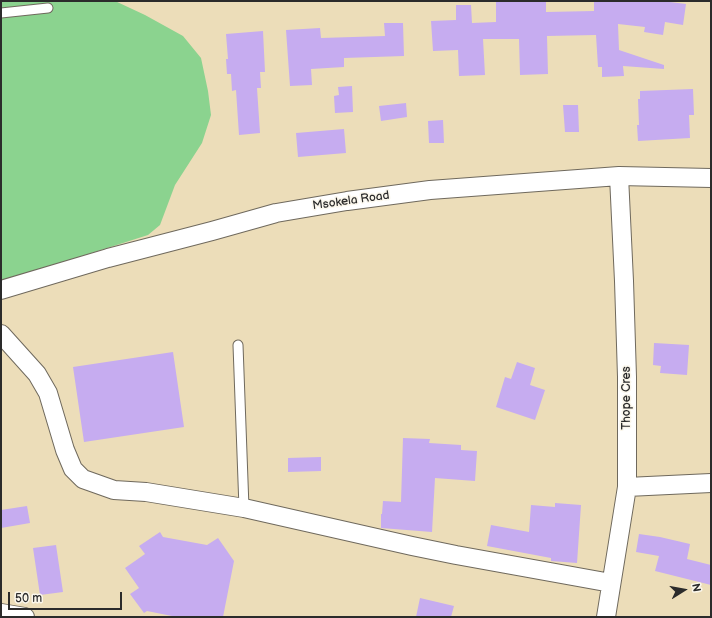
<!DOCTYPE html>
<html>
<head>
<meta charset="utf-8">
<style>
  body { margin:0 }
  #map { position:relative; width:712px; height:618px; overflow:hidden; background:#ecddb9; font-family:"Balsamiq Sans",sans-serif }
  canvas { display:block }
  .frame { position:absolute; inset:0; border:2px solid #2b2b2b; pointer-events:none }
  .north { position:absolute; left:664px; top:570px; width:40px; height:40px; -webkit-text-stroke:3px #fbf7ec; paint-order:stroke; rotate:79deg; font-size:11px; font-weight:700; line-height:16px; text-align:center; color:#2b2b2b }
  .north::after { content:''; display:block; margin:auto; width:14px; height:18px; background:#2b2b2b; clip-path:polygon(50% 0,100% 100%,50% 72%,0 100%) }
  .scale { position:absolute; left:8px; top:592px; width:114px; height:18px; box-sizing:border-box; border:2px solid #2b2b2b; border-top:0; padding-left:5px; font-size:12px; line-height:14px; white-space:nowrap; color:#2b2b2b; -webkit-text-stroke:3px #fbf7ec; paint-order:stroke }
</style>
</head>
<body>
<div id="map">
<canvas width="712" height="618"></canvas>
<div class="frame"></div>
<div class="north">N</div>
<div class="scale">50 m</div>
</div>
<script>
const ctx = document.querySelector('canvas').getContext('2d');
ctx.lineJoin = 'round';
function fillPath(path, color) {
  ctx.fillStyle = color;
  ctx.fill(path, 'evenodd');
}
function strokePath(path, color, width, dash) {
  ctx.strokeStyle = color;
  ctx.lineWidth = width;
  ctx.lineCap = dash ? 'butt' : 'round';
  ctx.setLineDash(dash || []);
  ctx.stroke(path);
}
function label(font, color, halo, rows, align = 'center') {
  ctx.font = font + ' "Balsamiq Sans",sans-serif';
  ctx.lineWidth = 3;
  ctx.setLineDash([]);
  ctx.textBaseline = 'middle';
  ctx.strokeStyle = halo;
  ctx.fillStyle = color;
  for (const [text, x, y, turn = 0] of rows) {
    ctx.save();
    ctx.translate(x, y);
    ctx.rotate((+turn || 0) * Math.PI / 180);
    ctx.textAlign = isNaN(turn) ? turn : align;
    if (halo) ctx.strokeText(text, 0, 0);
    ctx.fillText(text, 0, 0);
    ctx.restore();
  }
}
const green = new Path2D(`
  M 1,1 L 115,1 L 145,15 L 183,36 L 201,58 L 208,91 L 211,115 L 202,143 L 175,185 L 160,225 L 148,235 L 1,282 Z`);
const building = new Path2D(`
  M 496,1 L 546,1 L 546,12 L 594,11 L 594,1 L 670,1 L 670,2 L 686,4 L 683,25 L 665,22 L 663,35 L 644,32 L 645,27 L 618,24 L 619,50 L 664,65 L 664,69 L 623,66 L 624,76 L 602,77 L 602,67 L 598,67 L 596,35 L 547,36 L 548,74 L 520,75 L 519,39 L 483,39 L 485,75 L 459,76 L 458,50 L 433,51 L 431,21 L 456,20 L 456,5 L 471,5 L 472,23 L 496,22 Z
  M 384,23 L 403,23 L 404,56 L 344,58 L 344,67 L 311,69 L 312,85 L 290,86 L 286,30 L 320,28 L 321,38 L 385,36 Z
  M 263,31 L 265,72 L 260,72 L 261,88 L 257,88 L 260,133 L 239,135 L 236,90 L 232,91 L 231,74 L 227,74 L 226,59 L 228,59 L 226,34 Z
  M 352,86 L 353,112 L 335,113 L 334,96 L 339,95 L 338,87 Z
  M 693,89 L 694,115 L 689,115 L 690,138 L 638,141 L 637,125 L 639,125 L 638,99 L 640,99 L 640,91 Z
  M 406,103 L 407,117 L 381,121 L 379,106 Z
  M 563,105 L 578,105 L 579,132 L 565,132 Z
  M 443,120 L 444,143 L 429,143 L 428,121 Z
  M 344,129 L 346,153 L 298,157 L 296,133 Z
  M 654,343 L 689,345 L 687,375 L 660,373 L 661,366 L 653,365 Z
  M 173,352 L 184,427 L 84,442 L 73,367 Z
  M 517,362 L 535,368 L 530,385 L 545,390 L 535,420 L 496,407 L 505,377 L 511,379 Z
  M 403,438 L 430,439 L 429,443 L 461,445 L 461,450 L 477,451 L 475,481 L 435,478 L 432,532 L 381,528 L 381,514 L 382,514 L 383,501 L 401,502 Z
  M 321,457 L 321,471 L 288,472 L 288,458 Z
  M 555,503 L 581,505 L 577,563 L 551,561 L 551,558 L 487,546 L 491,525 L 529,532 L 531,505 L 555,507 Z
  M 27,506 L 30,523 L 1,528 L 1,510 Z
  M 160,532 L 163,537 L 207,545 L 218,538 L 234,561 L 223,617 L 177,617 L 147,611 L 144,613 L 130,594 L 139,588 L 125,568 L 145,554 L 139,546 Z
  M 639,534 L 660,537 L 690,544 L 687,559 L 711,565 L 711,585 L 655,571 L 659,556 L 636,552 Z
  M 56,545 L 63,592 L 40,595 L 33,548 Z
  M 420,598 L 454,606 L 451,617 L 416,617 Z`);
const lane = new Path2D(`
  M 1,13 L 48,8
  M 238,345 L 244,508`);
const street = new Path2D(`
  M 1,290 L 108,258 L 212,231 L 276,213 L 347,201 L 430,190 L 619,176 L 711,178
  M 1,334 L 37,374 L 48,393 L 65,450 L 73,469 L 83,479 L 114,490 L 146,492 L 244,508 L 412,546 L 456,555 L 611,583
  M 627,487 L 711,483
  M 1,613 L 25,617
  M 606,617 L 627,487 L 627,377 L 624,281 L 619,176`);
const streetNames = [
  ["Msokela Road",351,201,-8],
  ["Thope Cres",627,398,-90]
];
fillPath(green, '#8bd38f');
fillPath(building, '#c6acf0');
strokePath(lane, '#6f695d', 11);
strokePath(street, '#6f695d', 20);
strokePath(lane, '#fff', 9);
strokePath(street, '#fff', 18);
label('12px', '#2b2b2b', '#fbf7ec', streetNames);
</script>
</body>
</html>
